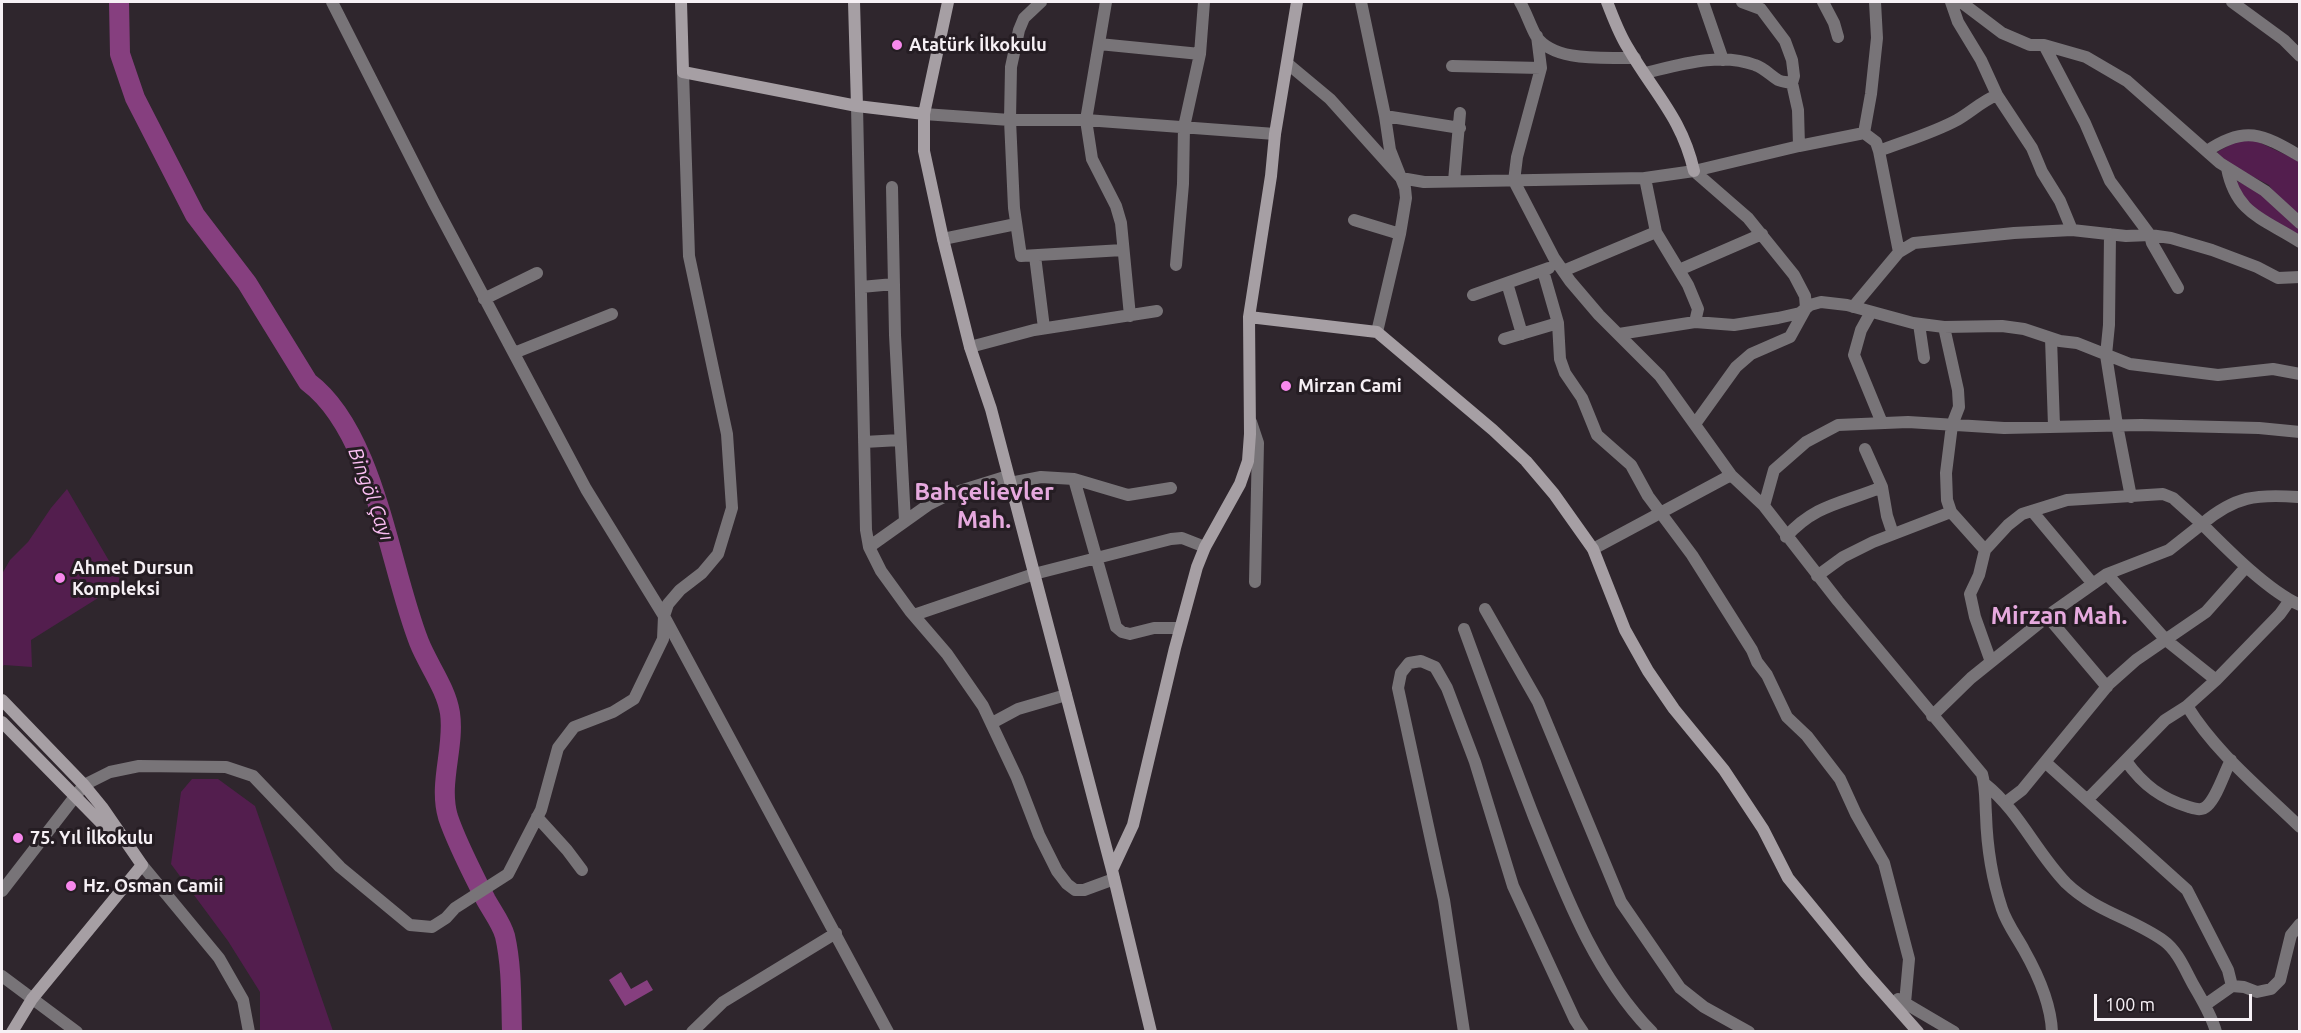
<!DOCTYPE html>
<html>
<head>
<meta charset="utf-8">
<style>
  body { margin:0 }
  #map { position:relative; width:2301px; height:1033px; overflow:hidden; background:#2f262d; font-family:Ubuntu,sans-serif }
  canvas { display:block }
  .frame { position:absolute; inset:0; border:3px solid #f6f0f5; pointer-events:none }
  .scale { position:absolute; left:2094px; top:994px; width:158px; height:27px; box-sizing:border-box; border:3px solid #f6f0f5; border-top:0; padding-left:8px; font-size:18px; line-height:21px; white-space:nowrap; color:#f6f0f5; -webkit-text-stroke:4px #251d23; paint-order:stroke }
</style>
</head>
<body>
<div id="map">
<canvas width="2301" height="1033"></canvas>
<div class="frame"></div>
<div class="scale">100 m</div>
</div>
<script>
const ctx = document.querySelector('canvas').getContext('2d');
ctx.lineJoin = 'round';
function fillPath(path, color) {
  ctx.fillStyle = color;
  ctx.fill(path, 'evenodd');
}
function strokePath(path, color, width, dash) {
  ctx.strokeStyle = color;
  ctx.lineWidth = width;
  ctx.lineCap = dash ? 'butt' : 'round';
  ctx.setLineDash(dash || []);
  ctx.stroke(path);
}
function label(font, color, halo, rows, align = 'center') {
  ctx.font = font + ' Ubuntu,sans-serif';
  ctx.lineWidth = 6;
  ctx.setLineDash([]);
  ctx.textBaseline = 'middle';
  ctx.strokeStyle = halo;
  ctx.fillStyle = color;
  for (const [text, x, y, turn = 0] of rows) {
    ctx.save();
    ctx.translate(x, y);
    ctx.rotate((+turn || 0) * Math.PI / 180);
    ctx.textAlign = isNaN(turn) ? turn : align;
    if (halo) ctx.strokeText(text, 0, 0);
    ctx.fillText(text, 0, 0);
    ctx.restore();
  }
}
const green = new Path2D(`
  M 2252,139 L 2299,161 L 2299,217 L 2276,196 L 2269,185 L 2228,164 L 2217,152 L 2239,140 Z
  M 2233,179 L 2267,196 L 2277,209 L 2299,229 L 2299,238 L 2254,213 Z
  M 67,489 L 122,583 L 31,640 L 32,667 L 4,665 L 2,667 L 2,574 L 10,560 L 28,542 L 51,508 Z
  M 192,779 L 218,779 L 255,806 L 333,1031 L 260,1031 L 260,992 L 228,941 L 171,864 L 181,792 Z`);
const water = new Path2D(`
  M 621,972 L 631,989 L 647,980 L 653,990 L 625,1006 L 609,980 Z`);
const river = new Path2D(`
  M 119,2 L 120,54 L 135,98 L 195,215 L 247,283 L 308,382 C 375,432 389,566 419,642 C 428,665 446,688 450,713 C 455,747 438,783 448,817 C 457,844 473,874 486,900 C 492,911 502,924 505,936 C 512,967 511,1000 512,1032`);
const street = new Path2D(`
  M 332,2 L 434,203 L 586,489 L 664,616 L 888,1032
  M 1041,2 L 1024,18 L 1019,30 L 1011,67 L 1010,120 L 1014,208 L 1021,256 L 1123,250
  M 1106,2 L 1086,120 L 1092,159 L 1116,206 L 1121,223 L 1130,316
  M 1361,2 L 1385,116 L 1390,150 L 1405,188 L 1406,198 L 1400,234 L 1377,332
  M 1520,2 C 1526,12 1530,25 1536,36 C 1554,63 1606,57 1635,58
  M 1703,2 L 1723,60
  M 1742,2 L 1761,9 L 1785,41 L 1792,60 L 1794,76 L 1792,83
  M 1823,2 L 1834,23 L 1838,37
  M 1951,2 L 1958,22 L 1981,60 L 1997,95 L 2032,148 L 2042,172 L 2060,201 L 2072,230
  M 1961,2 L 2002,33 L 2030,45 L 2044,45 L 2086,57 L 2127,81 L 2220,163 L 2265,191 L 2300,223
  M 2232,2 L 2284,40 L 2300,56
  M 1537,36 L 1541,68 L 1517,157 L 1514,181 L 1554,258 L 1570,281 L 1599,315 L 1660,376 L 1731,475 L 1764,506 L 1838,601 L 1982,774 C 1986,788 1985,801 1986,815 C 1987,847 1992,879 2002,909 C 2007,924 2017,937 2024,950 C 2037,973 2051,1005 2052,1032
  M 1099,44 L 1200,54
  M 2044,45 L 2085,123 L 2110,181 L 2150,235 L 2152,243 L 2178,288
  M 1288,64 L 1330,99 L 1401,178 L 1424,182 L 1645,178 L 1694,171 L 1799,146 L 1864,133 L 1876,142 L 1879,151 L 1899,252
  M 1452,66 L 1541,68
  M 1645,73 C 1679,65 1720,52 1755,65 C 1764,68 1770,75 1778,80 C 1782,82 1787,82 1792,83 L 1798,110 L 1799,146
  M 857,106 L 866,530 L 869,547 L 881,571 L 910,611 L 947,654 L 983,706 L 1017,778 L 1039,835 L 1057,871 L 1067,884 L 1075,890 L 1084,890 L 1114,879
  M 924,114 L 1010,120 L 1086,120 L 1275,134
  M 1385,116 L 1460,128
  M 1864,133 L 1871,94 L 1877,38 L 1875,2
  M 1879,151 C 1905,141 1933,133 1957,120 C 1971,112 1982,101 1997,95
  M 2207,151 C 2245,125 2262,134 2300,156
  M 2227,168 C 2236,215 2265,219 2300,242
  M 1694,171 L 1748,218 L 1794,275 L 1805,296 L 1806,308 L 1790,337 L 1751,354 L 1736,367 L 1695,424
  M 1645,178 L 1656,232 L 1688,285 L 1698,309 L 1695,322
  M 1454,181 L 1460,113
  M 892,187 L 895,335 L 905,521
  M 1354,220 L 1400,234
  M 2110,234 L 2109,325 L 2106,355 L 2117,425 L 2131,497
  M 943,239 L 1016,224
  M 1035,256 L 1044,328
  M 1176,265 L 1183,184 L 1184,127 L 1200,54 L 1204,2
  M 1679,270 L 1762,234
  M 1543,271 L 1558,323 L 1560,359 L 1565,373 L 1582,398 L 1597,435 L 1631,465 L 1648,496 L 1692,555 L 1752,650 L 1757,662 L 1767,675 L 1787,717 L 1807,736 L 1840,779 L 1856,814 L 1884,863 L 1909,959 L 1905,1003
  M 1563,271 L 1656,232
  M 1507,283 L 1522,334
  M 861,287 L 894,284
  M 1473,295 L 1549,268
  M 484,299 L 537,273
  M 1853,307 L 1899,252 L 1914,243 L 2014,233 L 2072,230 L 2126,236 L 2150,235 L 2171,238 L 2212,250 L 2257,267 L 2278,278 L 2300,277
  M 1871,312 L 1861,330 L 1854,355 L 1882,423
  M 1919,324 L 1924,358
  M 1944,327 L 1958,390 L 1959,407 L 1952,425 L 1946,473 L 1947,500 L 1951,512 L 1985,550
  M 1619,334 L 1695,322 L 1734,325 L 1778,318 L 1800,313 L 1810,305 L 1821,302 L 1847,305 L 1913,323 L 1944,327 L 2002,326 L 2024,329 L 2060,341 L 2077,343 L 2130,364 L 2218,375 L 2273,369 L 2300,374
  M 2051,338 L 2054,426
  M 1504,339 L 1558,323
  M 970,347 L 1034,330 L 1157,311
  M 514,353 L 612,314
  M 1251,422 L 1258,443 L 1255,582
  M 864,442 L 900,440
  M 1865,449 L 1882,487 L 1887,516 L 1893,534
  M 1074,479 L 1116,627 L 1122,632 L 1130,634 L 1154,628 L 1180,628
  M 1010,483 L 1041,477 L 1074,479 L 1128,495 L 1171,488
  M 1764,506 L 1774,470 L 1806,442 L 1838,425 L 1908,422 L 2004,428 L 2141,425 L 2259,428 L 2300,432
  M 2032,511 L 2093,584
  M 1786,537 C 1815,504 1844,503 1882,487
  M 869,547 L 928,505 L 950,494 L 1008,476
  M 1593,549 L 1731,475
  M 2107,574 L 2166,640 L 2216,680
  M 1817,576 L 1843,557 L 1873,542 L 1951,512
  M 1485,609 L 1538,702 L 1621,902 L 1680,988 L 1704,1007 L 1749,1032
  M 914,615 L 1034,574 L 1171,539 L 1182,538 L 1205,547
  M 2047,616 L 2107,687
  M 1464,629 C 1487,692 1510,755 1534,817 C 1564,891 1594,973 1652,1032
  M 1991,662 L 1975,617 L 1970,594 L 1979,575 L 1985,550 L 2008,525 L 2022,514 L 2067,500 L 2163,494 L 2173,498 L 2202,524 C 2235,496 2256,494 2298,497
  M 2187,706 C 2216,753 2261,789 2300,827
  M 1932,716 L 1971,678 L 2053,612 L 2107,574 L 2169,550 L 2202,524 C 2227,549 2268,591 2300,605
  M 992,723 L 1018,709 L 1066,695
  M 2126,761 C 2143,785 2162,799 2189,807 C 2196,809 2202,811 2207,806 C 2217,797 2224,773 2231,760
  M 2045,762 L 2187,890 L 2228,970 L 2232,986
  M 1985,784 C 2019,811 2036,852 2066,883 C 2096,912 2132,918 2164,941 C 2178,951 2186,972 2194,986 C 2202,1000 2212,1016 2216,1032
  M 2087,800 L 2165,720 L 2187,706 L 2216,680 L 2280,614 L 2290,600
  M 2005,803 L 2022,790 L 2109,684 L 2136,660 L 2206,612 L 2246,567
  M 537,817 L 567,850 L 582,870
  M 142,865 L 219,958 L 243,1000 L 249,1032
  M 2,891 L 84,785 L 110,772 L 139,766 L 226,767 L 253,776 L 340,867 L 410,925 L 432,927 L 446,918 L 455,908 L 508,874 L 541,810 L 558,748 L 574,727 L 613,712 L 634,699 L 663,639 L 664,616 L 668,604 L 680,590 L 702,573 L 718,554 L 732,508 L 727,434 L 689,256 L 683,72
  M 2,976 L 77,1032
  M 1898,999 L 1954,1032
  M 2205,1005 L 2232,986 L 2244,987 L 2257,992 L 2271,989 L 2280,980 L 2291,935 L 2300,924
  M 692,1032 L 723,1002 L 836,933
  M 1464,1032 L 1444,900 L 1398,688 L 1401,673 L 1409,663 L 1421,661 L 1435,667 L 1447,688 L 1475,762 L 1513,886 L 1575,1020 L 1583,1032`);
const secondary = new Path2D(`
  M 681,2 L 683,72 L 857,106 L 924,114
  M 854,2 L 857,106
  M 948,2 L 924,114 L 924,151 L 943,239 L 970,347 L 991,409 L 1112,870 L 1151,1032
  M 1607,2 C 1613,17 1619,34 1628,48 C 1654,93 1682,118 1694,171
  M 1249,317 L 1377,332 L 1493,430 L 1526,461 L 1554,494 L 1593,549 L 1625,630 L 1648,671 L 1674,709 L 1724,770 L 1763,829 L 1788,878 L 1865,972 L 1918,1032
  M 2,700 L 84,785 L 102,807 L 142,865
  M 2,722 L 118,840
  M 1112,870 L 1133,825 L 1175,648 L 1197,567 L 1205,547 L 1240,484 L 1248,461 L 1250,434 L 1249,317 L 1271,176 L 1275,134 L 1297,2
  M 12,1032 L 32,999 L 142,865`);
const markers = [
  [897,45,6,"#f788ec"],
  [1286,386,6,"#f788ec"],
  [60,578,6,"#f788ec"],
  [18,838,6,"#f788ec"],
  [71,886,6,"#f788ec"]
];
const poiNames = [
  ["Atatürk İlkokulu",909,45],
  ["Mirzan Cami",1298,386],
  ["Ahmet Dursun",72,568],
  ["Kompleksi",72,589],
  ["75. Yıl İlkokulu",30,838],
  ["Hz. Osman Camii",83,886]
];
const waterNames = [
  ["Bingöl Çayı",371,494,70]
];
const districtNames = [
  ["Bahçelievler",984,492],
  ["Mah.",984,520],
  ["Mirzan Mah.",2059,616]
];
fillPath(green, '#531e4e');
fillPath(water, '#863f7f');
strokePath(river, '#863f7f', 20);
strokePath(street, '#787478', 12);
strokePath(secondary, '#a69fa4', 12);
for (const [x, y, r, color] of markers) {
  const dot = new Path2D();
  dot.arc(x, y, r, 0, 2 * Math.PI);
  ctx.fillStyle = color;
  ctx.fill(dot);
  strokePath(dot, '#251d23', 2);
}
label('bold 18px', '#f6f0f5', '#251d23', poiNames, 'left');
label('italic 20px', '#fbbff3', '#251d23', waterNames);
label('bold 24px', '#e6a9de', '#251d23', districtNames);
</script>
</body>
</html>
